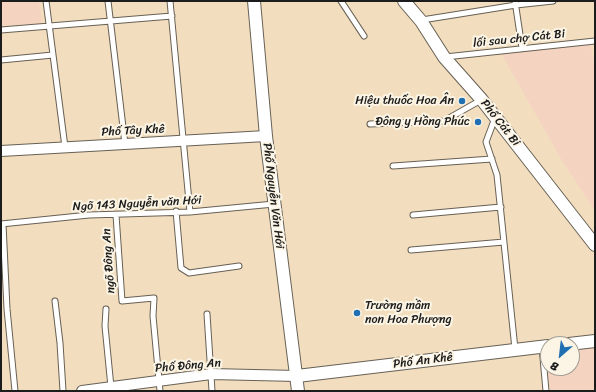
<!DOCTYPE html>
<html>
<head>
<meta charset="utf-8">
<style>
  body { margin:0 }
  #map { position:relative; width:596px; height:392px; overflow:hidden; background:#f2debe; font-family:Sriracha,sans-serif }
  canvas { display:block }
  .frame { position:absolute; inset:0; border:2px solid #1c1c1c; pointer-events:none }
  .north { position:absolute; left:540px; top:336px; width:40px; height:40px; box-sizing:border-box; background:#fcf5e5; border:1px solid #a29e95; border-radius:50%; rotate:208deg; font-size:11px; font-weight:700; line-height:16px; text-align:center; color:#1c1c1c }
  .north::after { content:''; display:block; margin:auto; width:14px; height:18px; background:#1f6fb2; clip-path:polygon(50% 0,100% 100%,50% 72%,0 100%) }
</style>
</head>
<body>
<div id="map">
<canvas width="596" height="392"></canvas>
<div class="frame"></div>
<div class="north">B</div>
</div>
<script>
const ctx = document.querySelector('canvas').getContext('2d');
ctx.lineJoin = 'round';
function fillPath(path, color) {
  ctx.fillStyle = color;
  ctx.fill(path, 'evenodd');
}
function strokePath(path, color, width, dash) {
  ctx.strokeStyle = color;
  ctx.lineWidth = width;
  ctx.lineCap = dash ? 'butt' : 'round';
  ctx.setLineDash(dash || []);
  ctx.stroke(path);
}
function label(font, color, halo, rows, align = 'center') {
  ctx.font = font + ' Sriracha,sans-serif';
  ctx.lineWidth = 4;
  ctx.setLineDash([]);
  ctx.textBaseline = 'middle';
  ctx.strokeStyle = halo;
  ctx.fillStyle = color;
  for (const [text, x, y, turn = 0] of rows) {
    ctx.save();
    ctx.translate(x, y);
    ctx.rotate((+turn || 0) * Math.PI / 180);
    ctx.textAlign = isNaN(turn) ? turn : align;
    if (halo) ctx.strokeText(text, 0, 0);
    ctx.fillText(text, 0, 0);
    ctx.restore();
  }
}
const built = new Path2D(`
  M 1,1 L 39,1 L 42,23 L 1,26 Z
  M 590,41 L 595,68 L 595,211 L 560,157 L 498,48 Z
  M 595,339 L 595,391 L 550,391 L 544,345 L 548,344 L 548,368 L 572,368 L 572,344 L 549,344 Z`);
const service = new Path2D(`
  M 46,1 L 65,147
  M 108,1 L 125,144
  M 170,1 L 190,212
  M 341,1 L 364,36
  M 515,1 L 522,48
  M 422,20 L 516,5 L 553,1
  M 1,30 L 172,16
  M 445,57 L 595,41
  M 1,60 L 53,55
  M 495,118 L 486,142 L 497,175 L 515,349
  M 370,124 L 444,121 L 481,100
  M 393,166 L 492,159
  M 176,211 L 181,268 L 189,273 L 239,266
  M 116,215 L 122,301 L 154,298 L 153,316 L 160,391
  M 413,215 L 501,207
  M 1,224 L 89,215 L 190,212 L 274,204
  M 3,224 L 7,309 L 15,391
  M 411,250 L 504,242
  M 55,301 L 60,343 L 63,391
  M 106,309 L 105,326 L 111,387
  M 207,314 L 212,391
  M 542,347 L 546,391`);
const minor = new Path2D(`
  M 1,151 L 266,136
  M 82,391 L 211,374 L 297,376`);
const tertiary = new Path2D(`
  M 254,1 L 266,136 L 298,391
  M 404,1 L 421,21 L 444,57 L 482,100 L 595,245
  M 569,344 L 595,341
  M 297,376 L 548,346`);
const markers = [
  [462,101,4,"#1f6fb2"],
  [478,122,4,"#1f6fb2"],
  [357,313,4,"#1f6fb2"]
];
const streetNames = [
  ["lối sau chợ Cát Bi",519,39,-6],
  ["Phố Cát Bi",500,123,52],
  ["Phố Tây Khê",133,131,-3],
  ["Phố Nguyễn Văn Hới",273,196,83],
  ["Ngõ 143 Nguyễn văn Hới",137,204,-3],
  ["ngõ Đông An",109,261,-94],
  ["Phố An Khê",423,361,-7],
  ["Phố Đông An",188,366,-5]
];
const poiNames = [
  ["Hiệu thuốc Hoa Ân",454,101],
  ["Đông y Hồng Phúc",470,122],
  ["Trường mầm",365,306,"left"],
  ["non Hoa Phượng",365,320,"left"]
];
fillPath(built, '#f4d3c0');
strokePath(service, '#676055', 7);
strokePath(minor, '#676055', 12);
strokePath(tertiary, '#676055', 14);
strokePath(service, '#fff', 5);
strokePath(minor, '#fff', 10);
strokePath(tertiary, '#fff', 12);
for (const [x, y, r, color] of markers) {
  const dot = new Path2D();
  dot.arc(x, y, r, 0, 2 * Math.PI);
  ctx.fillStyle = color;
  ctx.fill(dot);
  strokePath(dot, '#fcf5e5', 1.5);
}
label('12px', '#1c1c1c', '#fcf5e5', streetNames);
label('12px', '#1c1c1c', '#fcf5e5', poiNames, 'right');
</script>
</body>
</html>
